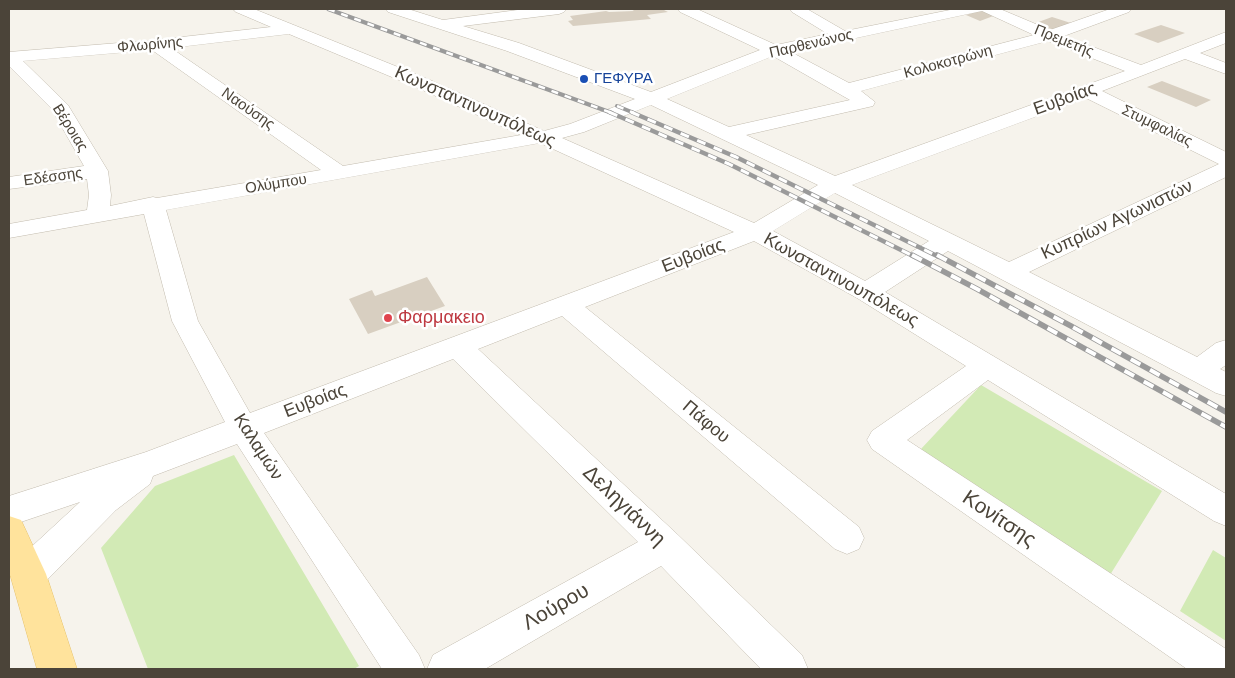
<!DOCTYPE html>
<html>
<head>
<meta charset="utf-8">
<style>
  body { margin:0 }
  #map { position:relative; width:1235px; height:678px; overflow:hidden; background:#f6f3ec; font-family:Rubik,sans-serif }
  canvas { display:block }
  .frame { position:absolute; inset:0; border:10px solid #4b4439; pointer-events:none }
</style>
</head>
<body>
<div id="map">
<canvas width="1235" height="678"></canvas>
<div class="frame"></div>
</div>
<script>
const ctx = document.querySelector('canvas').getContext('2d');
ctx.lineJoin = 'round';
function fillPath(path, color) {
  ctx.fillStyle = color;
  ctx.fill(path, 'evenodd');
}
function strokePath(path, color, width, dash) {
  ctx.strokeStyle = color;
  ctx.lineWidth = width;
  ctx.lineCap = dash ? 'butt' : 'round';
  ctx.setLineDash(dash || []);
  ctx.stroke(path);
}
function label(font, color, halo, rows, align = 'center') {
  ctx.font = font + ' Rubik,sans-serif';
  ctx.lineWidth = 5;
  ctx.setLineDash([]);
  ctx.textBaseline = 'middle';
  ctx.strokeStyle = halo;
  ctx.fillStyle = color;
  for (const [text, x, y, turn = 0] of rows) {
    ctx.save();
    ctx.translate(x, y);
    ctx.rotate((+turn || 0) * Math.PI / 180);
    ctx.textAlign = isNaN(turn) ? turn : align;
    if (halo) ctx.strokeText(text, 0, 0);
    ctx.fillText(text, 0, 0);
    ctx.restore();
  }
}
const green = new Path2D(`
  M 981,385 L 1162,491 L 1110,575 L 920,450 Z
  M 234,455 L 359,666 L 354,669 L 148,669 L 101,548 L 155,486 Z
  M 1213,550 L 1226,558 L 1226,641 L 1180,611 Z`);
const building = new Path2D(`
  M 631,9 L 662,9 L 668,12 L 647,15 L 651,19 L 573,26 L 568,21 L 573,20 L 570,16 L 606,11 L 609,12 L 634,11 Z
  M 982,10 L 996,15 L 980,21 L 966,15 Z
  M 1052,17 L 1074,24 L 1055,32 L 1033,24 Z
  M 1161,25 L 1185,33 L 1158,43 L 1134,34 Z
  M 1162,81 L 1211,100 L 1196,107 L 1147,87 Z
  M 427,277 L 445,306 L 368,334 L 349,299 L 372,290 L 375,296 Z`);
const minor = new Path2D(`
  M 233,9 L 254,9 L 430,80 L 544,131 L 570,124 L 635,99 L 507,51 L 388,12 L 386,9 L 408,9 L 443,20 L 525,9 L 566,9 L 564,12 L 559,14 L 463,26 L 519,43 L 651,92 L 760,50 L 680,12 L 678,9 L 697,9 L 776,45 L 828,34 L 792,12 L 790,9 L 807,9 L 845,31 L 955,9 L 1000,9 L 1050,30 L 1110,9 L 1131,9 L 1129,12 L 1064,36 L 1141,65 L 1226,32 L 1226,43 L 1200,53 L 1226,63 L 1226,74 L 1185,59 L 1102,91 L 1226,152 L 1226,177 L 1029,272 L 1197,357 L 1216,343 L 1226,340 L 1226,365 L 1220,369 L 1226,372 L 1226,396 L 1216,393 L 1188,378 L 948,251 L 885,292 L 1226,494 L 1226,526 L 1214,521 L 988,380 L 907,440 L 1226,649 L 1226,669 L 1187,669 L 872,449 L 867,440 L 872,431 L 966,366 L 857,298 L 754,241 L 585,307 L 859,527 L 864,538 L 859,549 L 847,554 L 835,549 L 562,316 L 478,349 L 677,534 L 802,655 L 808,669 L 761,669 L 661,566 L 485,669 L 427,669 L 433,655 L 638,542 L 453,359 L 264,433 L 419,655 L 425,669 L 382,669 L 237,444 L 153,476 L 150,484 L 116,510 L 41,586 L 28,591 L 15,586 L 10,574 L 15,562 L 80,502 L 9,526 L 9,496 L 146,452 L 225,422 L 172,321 L 144,214 L 9,238 L 9,224 L 87,210 L 89,195 L 87,179 L 9,189 L 9,177 L 84,166 L 51,108 L 9,66 L 9,52 L 155,40 L 271,27 L 236,12 ZM 982,11 L 1034,35 L 849,83 L 791,52 ZM 289,34 L 418,88 L 521,135 L 343,166 L 171,48 ZM 1048,41 L 1125,71 L 835,176 L 746,135 L 873,106 L 875,102 L 861,91 ZM 152,50 L 321,170 L 157,198 L 153,197 L 110,206 L 111,195 L 108,171 L 68,105 L 23,61 ZM 773,56 L 850,100 L 729,127 L 667,99 ZM 1086,98 L 1219,164 L 1009,262 L 852,185 ZM 651,105 L 818,185 L 754,223 L 562,138 L 584,132 ZM 540,143 L 734,232 L 250,413 L 198,321 L 166,210 ZM 835,193 L 929,241 L 865,281 L 773,231 Z`);
const major = new Path2D(`
  M 9,516 L 21,520 L 46,574 L 77,669 L 37,669 L 9,571 Z`);
const railFar2 = new Path2D(`
  M 328,9 L 612,113
  M 617,106 L 634,113`);
const railFar1 = new Path2D(`
  M 609,112 L 729,164 L 915,257
  M 631,112 L 736,157 L 939,257`);
const rail = new Path2D(`
  M 912,255 L 977,289 L 1226,427
  M 937,255 L 1071,326 L 1226,412`);
const markers = [
  [584,79,5,"#1a4fb4"],
  [388,318,5,"#e0444e"]
];
const farStreetnames = [
  ["Πρεμετής",1064,41,22],
  ["Παρθενώνος",811,44,-13],
  ["Φλωρίνης",150,45,-5],
  ["Κολοκοτρώνη",948,62,-15],
  ["Ναούσης",248,109,35],
  ["Στυμφαλίας",1157,126,26],
  ["Βέροιας",70,128,58],
  ["Εδέσσης",53,177,-8],
  ["Ολύμπου",276,184,-9]
];
const farTransitnames = [
  ["ΓΕΦΥΡΑ",594,79]
];
const streetNames = [
  ["Ευβοίας",1065,99,-20],
  ["Κωνσταντινουπόλεως",475,107,24],
  ["Κυπρίων Αγωνιστών",1117,220,-25],
  ["Ευβοίας",693,256,-21],
  ["Κωνσταντινουπόλεως",841,280,29],
  ["Ευβοίας",315,401,-21],
  ["Πάφου",706,422,40],
  ["Καλαμών",258,447,57]
];
const healthNames = [
  ["Φαρμακειο",398,318]
];
const nearStreetnames = [
  ["Δεληγιάννη",624,506,44],
  ["Κονίτσης",999,519,34],
  ["Λούρου",556,607,-30]
];
fillPath(green, '#d2eab5');
fillPath(building, '#d8cfc1');
strokePath(minor, '#c2bbae', 1);
strokePath(major, '#e6c16a', 1);
fillPath(minor, '#fff');
fillPath(major, '#ffe39c');
strokePath(railFar2, '#9a9a9a', 4);
strokePath(railFar1, '#9a9a9a', 4.5);
strokePath(rail, '#9a9a9a', 5.5);
strokePath(railFar2, '#fff', 2.5, [7]);
strokePath(railFar1, '#fff', 3, [9]);
strokePath(rail, '#fff', 4, [11]);
for (const [x, y, r, color] of markers) {
  const dot = new Path2D();
  dot.arc(x, y, r, 0, 2 * Math.PI);
  ctx.fillStyle = color;
  ctx.fill(dot);
  strokePath(dot, '#fff', 2);
}
label('15px', '#4b4439', '#fff', farStreetnames);
label('15px', '#164399', '#fff', farTransitnames, 'left');
label('18px', '#4b4439', '#fff', streetNames);
label('18px', '#be3a42', '#fff', healthNames, 'left');
label('21px', '#4b4439', '#fff', nearStreetnames);
</script>
</body>
</html>
